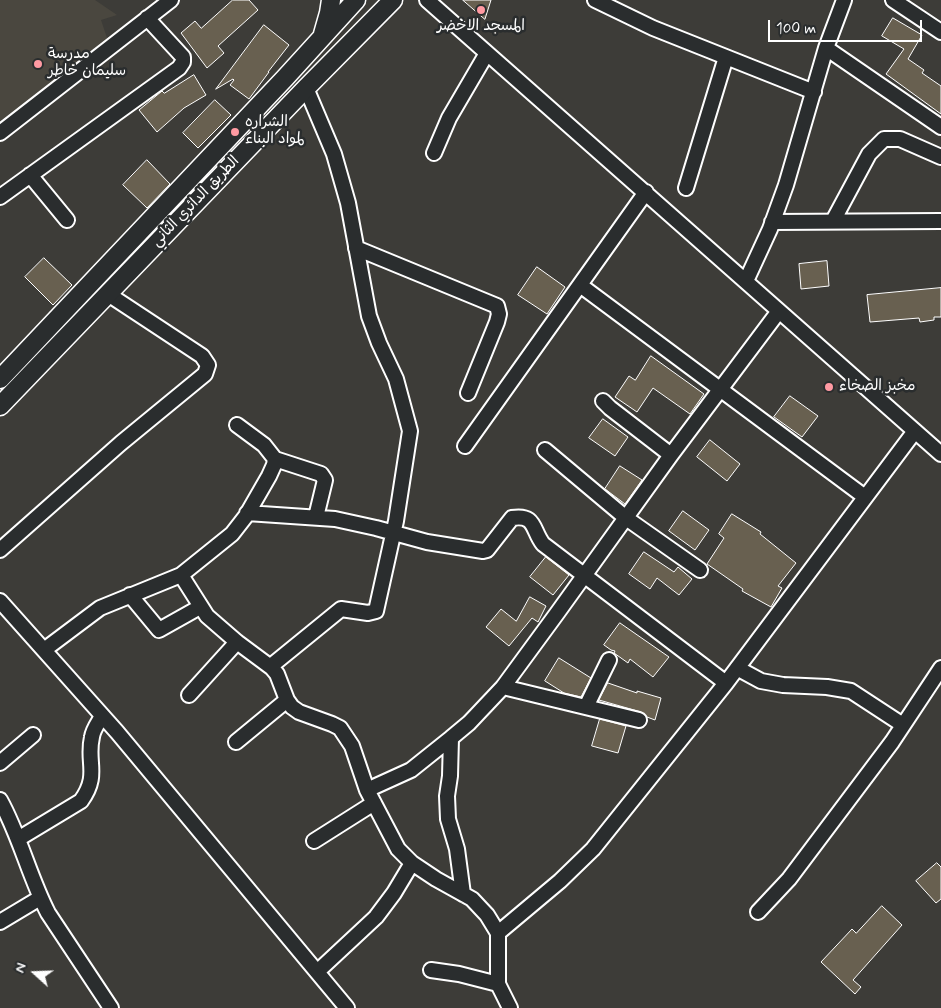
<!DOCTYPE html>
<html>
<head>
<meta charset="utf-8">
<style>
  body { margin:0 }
  #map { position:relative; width:941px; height:1008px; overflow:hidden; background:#3d3c38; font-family:Mynerve,sans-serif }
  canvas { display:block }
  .north { position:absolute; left:10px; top:948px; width:50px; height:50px; -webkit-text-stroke:4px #2a2d2e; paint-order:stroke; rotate:290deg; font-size:14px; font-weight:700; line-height:20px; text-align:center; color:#fff }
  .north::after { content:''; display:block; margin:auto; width:18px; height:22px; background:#fff; clip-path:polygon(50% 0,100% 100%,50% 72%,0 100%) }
  .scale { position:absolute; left:768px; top:20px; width:154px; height:22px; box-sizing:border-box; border:2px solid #fff; border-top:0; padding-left:6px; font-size:15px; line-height:18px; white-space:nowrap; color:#fff; -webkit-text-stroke:4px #2a2d2e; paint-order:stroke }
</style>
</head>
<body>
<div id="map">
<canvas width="941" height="1008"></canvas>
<div class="north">N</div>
<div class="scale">100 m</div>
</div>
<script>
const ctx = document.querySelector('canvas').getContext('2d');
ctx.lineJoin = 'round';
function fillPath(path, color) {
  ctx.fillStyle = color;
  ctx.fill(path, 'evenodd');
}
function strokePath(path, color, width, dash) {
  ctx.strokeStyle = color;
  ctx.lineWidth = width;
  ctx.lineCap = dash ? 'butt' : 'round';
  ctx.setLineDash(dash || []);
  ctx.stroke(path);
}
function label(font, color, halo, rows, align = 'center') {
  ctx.font = font + ' Mynerve,"Playpen Sans Arabic",sans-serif';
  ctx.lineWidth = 5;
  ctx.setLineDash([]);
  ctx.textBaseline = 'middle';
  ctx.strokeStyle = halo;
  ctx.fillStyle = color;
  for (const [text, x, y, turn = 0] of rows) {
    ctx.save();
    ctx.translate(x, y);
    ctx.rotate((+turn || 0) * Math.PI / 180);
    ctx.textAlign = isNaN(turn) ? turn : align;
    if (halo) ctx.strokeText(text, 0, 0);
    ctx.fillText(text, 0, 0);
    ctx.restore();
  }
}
const built = new Path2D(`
  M 0,0 L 95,0 L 117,15 L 101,20 L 107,38 L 45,89 L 0,121 Z`);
const building = new Path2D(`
  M 233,0 L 249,0 L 258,10 L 218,46 L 224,53 L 207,68 L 181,33 L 195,21 L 201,28 Z
  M 463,0 L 491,0 L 485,19 Z
  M 893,18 L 922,35 L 908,59 L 924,70 L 922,73 L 941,86 L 941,114 L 886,74 L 904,49 L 882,36 Z
  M 264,25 L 289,45 L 268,72 L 269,72 L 249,99 L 230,85 L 234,80 L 233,79 L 216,89 Z
  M 194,75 L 206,95 L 184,108 L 157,132 L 139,110 L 162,91 L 164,93 Z
  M 215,100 L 231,115 L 198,148 L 183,133 Z
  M 147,160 L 170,184 L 147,208 L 123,185 Z
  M 44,258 L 72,285 L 53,305 L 25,277 Z
  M 827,261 L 829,286 L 801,289 L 799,264 Z
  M 537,267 L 565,287 L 547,314 L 518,295 Z
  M 941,288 L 941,317 L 934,317 L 934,320 L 920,322 L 919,318 L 870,322 L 867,295 Z
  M 651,356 L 704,394 L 690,414 L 653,388 L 637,412 L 615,397 L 629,376 L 635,380 Z
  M 790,396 L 818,416 L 802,437 L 774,417 Z
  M 603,419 L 628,437 L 615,456 L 589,438 Z
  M 710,440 L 740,464 L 727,481 L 697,457 Z
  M 620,466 L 642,480 L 625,504 L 605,489 Z
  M 683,511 L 709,530 L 695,550 L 669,531 Z
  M 732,514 L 761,532 L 760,534 L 796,563 L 778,586 L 782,588 L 771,607 L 742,591 L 743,589 L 707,564 L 724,538 L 719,534 Z
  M 644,552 L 674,572 L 678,567 L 692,579 L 679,595 L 657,578 L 650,589 L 629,574 Z
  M 546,557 L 569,575 L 553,595 L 530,577 Z
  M 530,597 L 546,606 L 538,622 L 532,618 L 509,646 L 486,627 L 501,609 L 516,621 Z
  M 620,623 L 669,657 L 653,677 L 630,659 L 628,663 L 614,653 L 615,651 L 611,650 L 604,645 Z
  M 559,658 L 591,678 L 581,697 L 564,693 L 545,681 Z
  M 608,683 L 637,693 L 637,691 L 661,698 L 655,720 L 647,717 L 641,712 L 599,700 Z
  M 600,719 L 626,726 L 618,753 L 592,746 Z
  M 937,863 L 941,867 L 941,899 L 936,903 L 916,881 Z
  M 882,906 L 902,925 L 853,980 L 861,987 L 855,994 L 821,962 L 852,929 L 856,933 Z`);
const minor = new Path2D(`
  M 427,0 L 941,454
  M 595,0 L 653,28 L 814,92
  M 893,0 L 941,32
  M 826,48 L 941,127
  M 0,133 L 171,0
  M 434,153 L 449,118 L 487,53
  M 30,175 L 67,220
  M 686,188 L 726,57
  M 0,197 L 179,68 L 183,62 L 183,57 L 147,18
  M 833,221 L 869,154 L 884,139 L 900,139 L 941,157
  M 772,222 L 941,221
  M 356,248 L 497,306 L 499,314 L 497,322 L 468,393
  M 746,281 L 770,229 L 786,185 L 826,48 L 844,0
  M 580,285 L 865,497
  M 603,401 L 610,408 L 671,455
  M 465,446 L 646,192
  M 545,450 L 626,518 L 700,570
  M 275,459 L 321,474 L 325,480 L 316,517
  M 247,513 L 335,519 L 376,528 L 427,542 L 483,551 L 487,550 L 512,518 C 536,514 532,530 543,544 L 726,683
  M 0,550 L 121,443 L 205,374 L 208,365 L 202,356 L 108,294
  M 181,575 L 207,616 L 237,642 L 272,668 L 277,674 L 287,700 L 292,707 L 299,712 L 332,724 L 340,728 L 352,746 L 367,790 L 398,849 L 412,863 L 436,879 L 472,899 L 487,915 L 498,933 L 498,984 L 510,1008
  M 130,595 L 159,630 L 200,607
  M 0,601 L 117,732 L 347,1008
  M 44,650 L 100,608 L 181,575 L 232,534 L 246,516 L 269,476 L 274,465 L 275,459 L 264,445 L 237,425
  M 271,666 L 341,609 L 368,613 L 376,611 L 396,521 L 410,431 L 396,379 L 379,343 L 369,316 L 348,203 L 334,154 L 306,88
  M 737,668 L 761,681 L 783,685 L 827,687 L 851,691 L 903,725
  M 503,687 L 639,720
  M 189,695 L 237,642
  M 586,707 L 609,660
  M 451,738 L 469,723 L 503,687 L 558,612 L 671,455 L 779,311
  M 236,742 L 287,700
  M 0,763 L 33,735
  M 367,790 L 411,770 L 451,738 L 450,776 L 447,796 L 448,819 L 457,849 L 463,894
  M 0,800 C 20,836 29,876 48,913 L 111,1008
  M 18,839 L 81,801 C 100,775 86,762 92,737 C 93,729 99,722 102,716
  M 314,841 L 374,803
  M 758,912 L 789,879 L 892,742 L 941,668
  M 0,922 L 40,898
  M 498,933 L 560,881 L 593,849 L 726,683 L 915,431
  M 431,970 L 459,974 L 498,984
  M 317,972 L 376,917 L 394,893 L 412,863`);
const major = new Path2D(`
  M 323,34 L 329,13 L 331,0
  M 0,379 L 285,78 L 356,0
  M 0,406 L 306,88 L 393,0`);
const markers = [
  [481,10,5,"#ff9aa2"],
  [38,64,5,"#ff9aa2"],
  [235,132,5,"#ff9aa2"],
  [829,387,5,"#ff9aa2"]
];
const poiNames = [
  ["المسجد الاخضر",481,27,"center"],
  ["مدرسة",48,55],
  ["سليمان خاطر",48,72],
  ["الشراره",245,123],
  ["لمواد البناء",245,140],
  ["مخبز الصخاء",839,387]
];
const streetNames = [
  ["الطريق الدائري الثاني",196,202,-46]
];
fillPath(built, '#4a473f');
fillPath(building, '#686050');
strokePath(building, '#fff', 1);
strokePath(minor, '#fff', 18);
strokePath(major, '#fff', 21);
strokePath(minor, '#2a2d2e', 14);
strokePath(major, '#2a2d2e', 18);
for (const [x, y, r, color] of markers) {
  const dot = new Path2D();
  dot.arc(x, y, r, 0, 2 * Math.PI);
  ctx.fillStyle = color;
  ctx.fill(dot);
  strokePath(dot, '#2a2d2e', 2);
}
label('15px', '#fff', '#2a2d2e', poiNames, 'left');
label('15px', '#fff', '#2a2d2e', streetNames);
</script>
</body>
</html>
